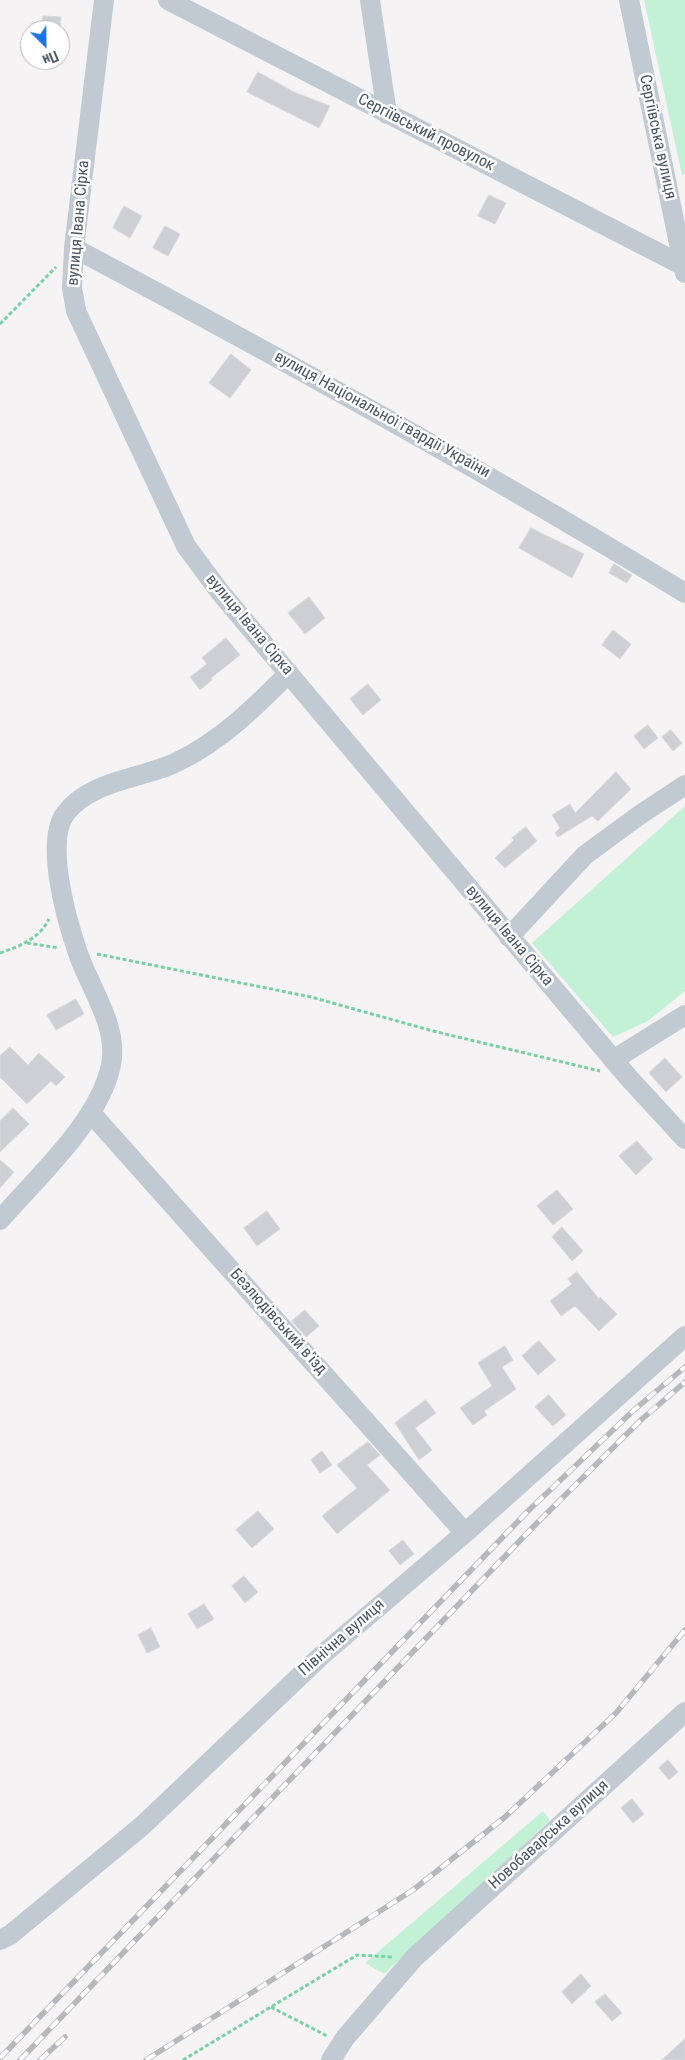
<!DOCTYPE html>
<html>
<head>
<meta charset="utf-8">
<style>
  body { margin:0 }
  #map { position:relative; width:685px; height:2060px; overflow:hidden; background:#f5f3f3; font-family:"Roboto Condensed",sans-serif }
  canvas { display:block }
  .north { position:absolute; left:20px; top:20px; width:50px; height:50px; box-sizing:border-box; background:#fff; border:1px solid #b7bbc0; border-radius:50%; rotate:157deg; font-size:14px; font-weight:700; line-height:20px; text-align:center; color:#4a5661 }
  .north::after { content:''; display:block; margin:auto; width:18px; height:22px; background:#1a73e8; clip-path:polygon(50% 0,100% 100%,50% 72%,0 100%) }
</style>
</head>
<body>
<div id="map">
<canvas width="685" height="2060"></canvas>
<div class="north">Пн</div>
</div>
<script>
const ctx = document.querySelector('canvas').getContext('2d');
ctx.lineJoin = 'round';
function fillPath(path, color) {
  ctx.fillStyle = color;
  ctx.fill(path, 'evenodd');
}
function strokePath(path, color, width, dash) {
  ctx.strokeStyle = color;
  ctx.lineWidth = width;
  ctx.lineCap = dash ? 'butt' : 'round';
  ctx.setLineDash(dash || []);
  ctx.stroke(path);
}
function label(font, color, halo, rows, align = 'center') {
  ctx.font = font + ' "Roboto Condensed",sans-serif';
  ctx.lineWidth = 5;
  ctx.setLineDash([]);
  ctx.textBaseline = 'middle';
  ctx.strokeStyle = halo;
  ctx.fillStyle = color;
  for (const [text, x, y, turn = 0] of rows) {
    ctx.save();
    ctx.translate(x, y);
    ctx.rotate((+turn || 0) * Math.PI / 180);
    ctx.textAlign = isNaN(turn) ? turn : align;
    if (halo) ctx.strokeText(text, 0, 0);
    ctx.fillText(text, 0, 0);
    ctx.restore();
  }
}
const green = new Path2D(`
  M 644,0 L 685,0 L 685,174 L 682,175 Z
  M 685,806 L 685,991 L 648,1021 L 613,1037 L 532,943 Z
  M 543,1811 L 550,1820 L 384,1974 L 365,1963 Z`);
const building = new Path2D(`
  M 43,16 L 61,17 L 60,30 L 42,29 Z
  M 258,72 L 294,92 L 330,106 L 319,128 L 247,92 Z
  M 489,195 L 506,203 L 495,224 L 478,216 Z
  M 124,206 L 142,216 L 130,238 L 113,228 Z
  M 165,226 L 180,234 L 168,256 L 153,248 Z
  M 231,354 L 251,370 L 230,398 L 209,383 Z
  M 531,528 L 584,554 L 572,578 L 519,548 Z
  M 614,564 L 632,575 L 627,583 L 609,573 Z
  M 309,597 L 325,618 L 305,634 L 288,613 Z
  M 613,630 L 631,644 L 620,659 L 602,645 Z
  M 226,638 L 240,655 L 211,678 L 212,680 L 200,690 L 190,677 L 207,664 L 202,658 Z
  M 368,684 L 381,700 L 363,715 L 350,699 Z
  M 648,725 L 658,738 L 644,749 L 634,736 Z
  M 671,730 L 682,743 L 673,751 L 662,737 Z
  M 616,772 L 631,789 L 598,821 L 592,816 L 558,837 L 555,833 L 560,828 L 552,815 L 570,804 L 575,813 Z
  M 526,827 L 537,841 L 505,868 L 495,858 L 514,840 L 512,838 Z
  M 76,999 L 84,1014 L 56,1030 L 47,1015 Z
  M 10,1047 L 28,1065 L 39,1053 L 65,1077 L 56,1086 L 51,1081 L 27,1104 L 0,1077 L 0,1056 Z
  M 665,1058 L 682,1077 L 666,1092 L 649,1073 Z
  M 13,1108 L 29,1124 L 0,1152 L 0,1121 Z
  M 637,1141 L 653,1159 L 636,1175 L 619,1156 Z
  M 0,1160 L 14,1172 L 0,1188 Z
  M 557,1190 L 573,1209 L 553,1225 L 537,1206 Z
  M 267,1211 L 280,1229 L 257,1246 L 244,1228 Z
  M 562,1227 L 583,1251 L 572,1261 L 552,1237 Z
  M 577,1272 L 599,1299 L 600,1297 L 617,1314 L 599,1331 L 575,1306 L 561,1316 L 550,1301 L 572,1284 L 568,1279 Z
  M 305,1310 L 319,1326 L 306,1337 L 292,1321 Z
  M 539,1341 L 556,1360 L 538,1375 L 522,1356 Z
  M 505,1346 L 513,1360 L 502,1367 L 516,1389 L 484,1411 L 487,1415 L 473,1425 L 460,1408 L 492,1386 L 478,1363 Z
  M 549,1395 L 566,1415 L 553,1426 L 535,1407 Z
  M 426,1400 L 436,1413 L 415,1428 L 432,1450 L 419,1460 L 395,1423 Z
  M 368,1442 L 380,1455 L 367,1465 L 390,1490 L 337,1534 L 322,1516 L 357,1488 L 337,1465 Z
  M 322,1451 L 332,1465 L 320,1473 L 311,1460 Z
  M 258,1511 L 274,1529 L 252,1548 L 236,1530 Z
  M 403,1540 L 414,1554 L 400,1565 L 389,1551 Z
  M 244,1576 L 258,1592 L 245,1603 L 232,1586 Z
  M 204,1604 L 214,1619 L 197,1629 L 188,1614 Z
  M 151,1628 L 160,1647 L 147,1653 L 138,1635 Z
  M 668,1760 L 678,1772 L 669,1780 L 659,1768 Z
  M 632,1799 L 644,1814 L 633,1823 L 621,1808 Z
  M 581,1974 L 591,1986 L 572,2004 L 562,1992 Z
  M 605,1994 L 622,2013 L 612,2021 L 595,2002 Z
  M 685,2039 L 685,2060 L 662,2060 Z`);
const path = new Path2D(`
  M 0,324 L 56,267
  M 27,943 L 59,948
  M 0,953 C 20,946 39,939 49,919
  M 97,954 L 311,997 L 433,1031 L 600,1071
  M 271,2007 L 327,2036
  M 183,2060 L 357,1955 L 393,1957`);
const minor = new Path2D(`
  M 104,0 L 74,248 L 72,288 L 76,311 L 186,546 L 220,592 L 628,1077 L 685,1139
  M 168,0 L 684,266
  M 370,0 L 387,114
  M 629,0 L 685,273
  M 74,248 C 281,358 485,471 685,593
  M 509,937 L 585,855 L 641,814 L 685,785
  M 613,1060 L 685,1015
  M 91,1113 L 465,1533
  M 0,1220 C 38,1176 99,1122 111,1065 C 119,1025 88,986 77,950 C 66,918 45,842 65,814 C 90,780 142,779 177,762 C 221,741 255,707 289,673
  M 0,1940 L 10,1935 L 142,1826 L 322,1655 L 465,1533 L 685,1336
  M 331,2060 L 345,2038 L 414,1958 L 685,1712`);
const rail = new Path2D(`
  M 0,2058 L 528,1511 L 634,1410 L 685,1367
  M 20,2060 L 536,1524 L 642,1419 L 685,1382
  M 40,2060 L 65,2037
  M 146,2060 L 413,1890 L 505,1817 L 616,1713 L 685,1630`);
const streetNames = [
  ["Сергіївський провулок",426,133,27],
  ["Сергіївська вулиця",657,137,78],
  ["вулиця Івана Сірка",79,223,-85],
  ["вулиця Національної гвардії України",382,415,29],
  ["вулиця Івана Сірка",249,625,50],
  ["вулиця Івана Сірка",509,936,50],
  ["Безлюдівський в'їзд",278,1322,48],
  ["Північна вулиця",342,1638,-41],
  ["Новобаварська вулиця",549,1835,-42]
];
fillPath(green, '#c3f1d5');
fillPath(building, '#cdcfd5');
strokePath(building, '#d7d9de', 1);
strokePath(path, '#7ad0a6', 3, [4, 2.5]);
strokePath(minor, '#c1cad2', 20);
strokePath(rail, '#b5b8bd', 5.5);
strokePath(rail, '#fff', 4, [11]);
label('16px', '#4a5661', '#fff', streetNames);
</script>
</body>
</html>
